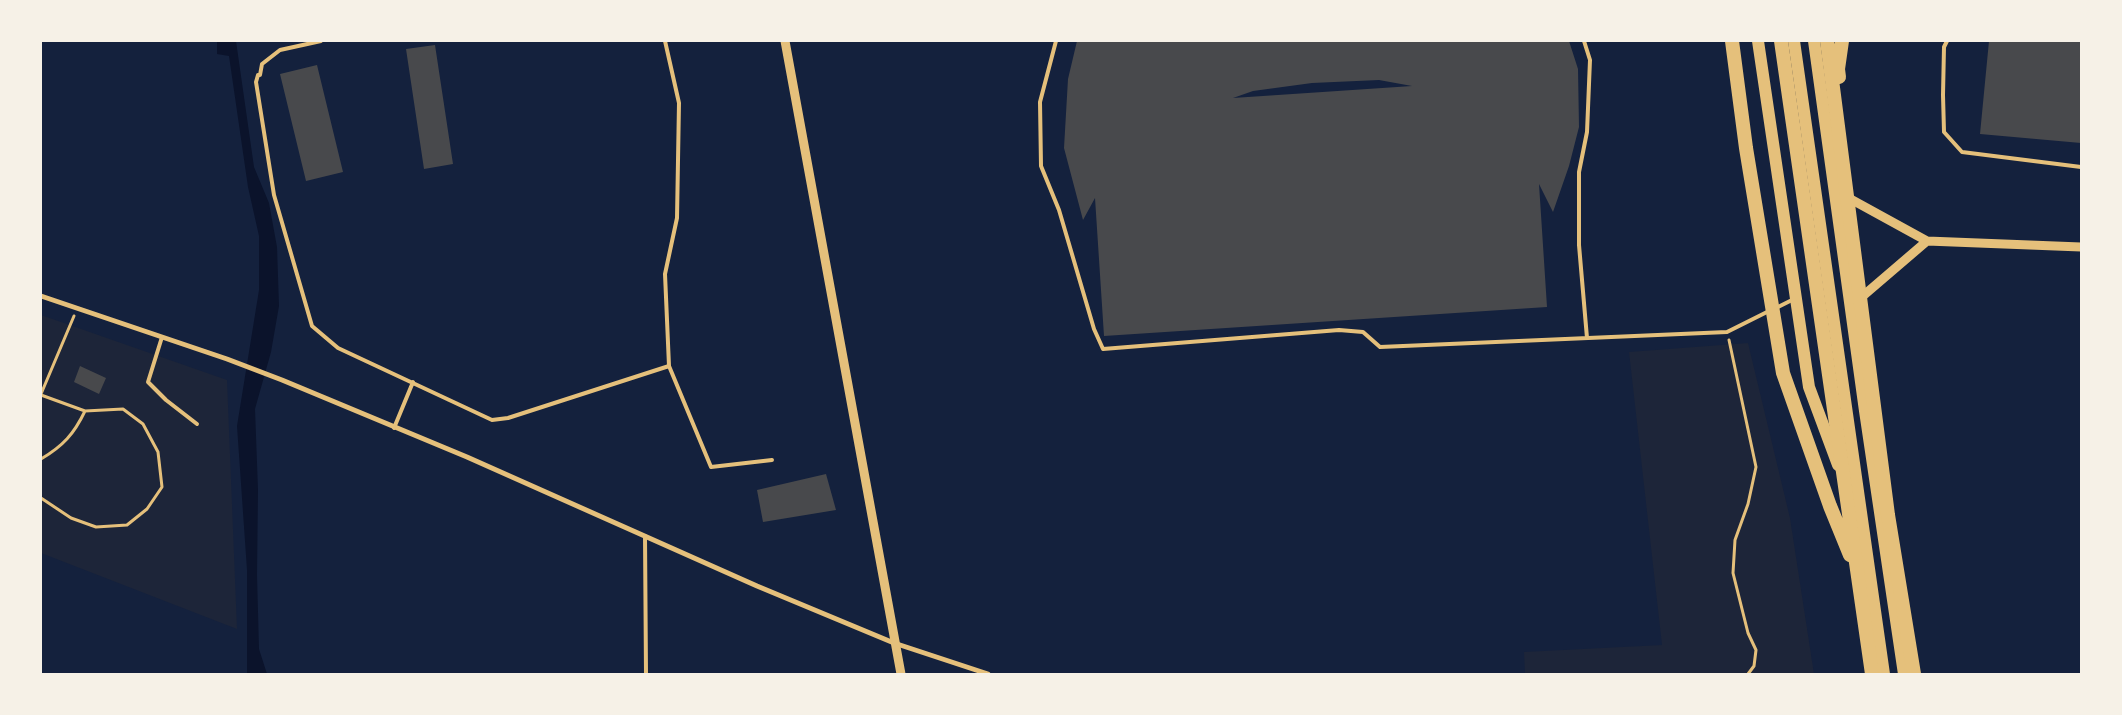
<!DOCTYPE html>
<html>
<head>
<meta charset="utf-8">
<style>
  body { margin:0 }
  #map { position:relative; width:2122px; height:715px; overflow:hidden; background:#14213d; font-family:"Public Sans",sans-serif }
  canvas { display:block }
  .frame { position:absolute; inset:0; border:42px solid #f6f1e7; pointer-events:none }
</style>
</head>
<body>
<div id="map">
<canvas width="2122" height="715"></canvas>
<div class="frame"></div>
</div>
<script>
const ctx = document.querySelector('canvas').getContext('2d');
ctx.lineJoin = 'round';
function fillPath(path, color) {
  ctx.fillStyle = color;
  ctx.fill(path, 'evenodd');
}
function strokePath(path, color, width, dash) {
  ctx.strokeStyle = color;
  ctx.lineWidth = width;
  ctx.lineCap = dash ? 'butt' : 'round';
  ctx.setLineDash(dash || []);
  ctx.stroke(path);
}
const green = new Path2D(`
  M 41,315 L 227,380 L 237,629 L 41,553 Z
  M 1748,343 L 1790,518 L 1814,674 L 1525,674 L 1524,652 L 1662,645 L 1629,352 Z`);
const water = new Path2D(`
  M 217,41 L 236,41 L 254,167 L 269,203 L 277,247 L 279,306 L 271,352 L 255,409 L 258,490 L 257,575 L 259,649 L 267,674 L 247,674 L 247,570 L 237,426 L 259,290 L 259,236 L 248,187 L 229,56 L 217,54 Z`);
const building = new Path2D(`
  M 1077,41 L 1569,41 L 1578,69 L 1579,127 L 1569,166 L 1553,212 L 1539,184 L 1547,307 L 1104,336 L 1095,198 L 1083,220 L 1064,148 L 1068,79 ZM 1379,80 L 1412,86 L 1233,98 L 1253,91 L 1312,83 Z
  M 1989,41 L 2081,41 L 2081,143 L 1980,134 Z
  M 435,45 L 453,164 L 424,169 L 406,49 Z
  M 317,65 L 343,172 L 306,181 L 280,74 Z
  M 80,366 L 106,378 L 99,394 L 74,382 Z
  M 826,474 L 836,510 L 763,522 L 757,490 Z`);
const path = new Path2D(`
  M 1729,340 L 1756,467 L 1748,504 L 1735,540 L 1733,573 L 1748,633 L 1756,650 L 1754,666 L 1748,674
  M 41,394 L 74,316
  M 41,395 L 85,411 L 123,409 L 143,424 L 158,452 L 162,487 L 147,509 L 127,525 L 96,527 L 71,518 L 41,498
  M 41,459 C 63,446 74,434 85,411`);
const service = new Path2D(`
  M 321,41 L 280,50 L 262,64 L 260,75 L 258,75 L 256,82 L 274,195 L 312,326 L 338,348 L 492,420 L 508,418 L 669,366
  M 665,41 L 679,103 L 677,218 L 665,274 L 669,366 L 711,467 L 772,460
  M 1056,41 L 1040,102 L 1041,166 L 1059,210 L 1094,329 L 1103,349 L 1339,330 L 1363,332 L 1380,347 L 1727,332 L 1769,311
  M 1584,41 L 1590,60 L 1587,132 L 1579,172 L 1579,245 L 1587,338
  M 1947,41 L 1944,47 L 1943,95 L 1944,132 L 1962,152 L 2081,167
  M 1776,308 L 1794,299
  M 162,337 L 148,382 L 166,400 L 197,424
  M 394,428 L 413,382
  M 645,536 L 646,674`);
const minor = new Path2D(`
  M 41,296 L 227,359 L 282,380 L 467,457 L 757,586 L 894,643 L 988,674`);
const tertiary = new Path2D(`
  M 785,41 L 901,674
  M 1845,196 L 1927,241 L 2081,247
  M 1857,301 L 1927,241`);
const primary = new Path2D(`
  M 1758,41 L 1809,387 L 1838,465
  M 1794,41 L 1884,674
  M 1814,41 L 1865,411 L 1904,674`);
const trunk = new Path2D(`
  M 1732,41 L 1746,148 L 1783,373 L 1830,506 L 1850,555
  M 1781,41 L 1872,674
  M 1827,41 L 1888,515 L 1914,674
  M 1839,77 L 1838,69 L 1842,41`);
fillPath(green, '#1d2539');
fillPath(water, '#0b132b');
fillPath(building, '#48494c');
strokePath(path, '#e5c07b', 3);
strokePath(service, '#e5c07b', 4);
strokePath(minor, '#e5c07b', 5);
strokePath(tertiary, '#e5c07b', 9);
strokePath(primary, '#e5c07b', 12);
strokePath(trunk, '#e5c07b', 14);
</script>
</body>
</html>
